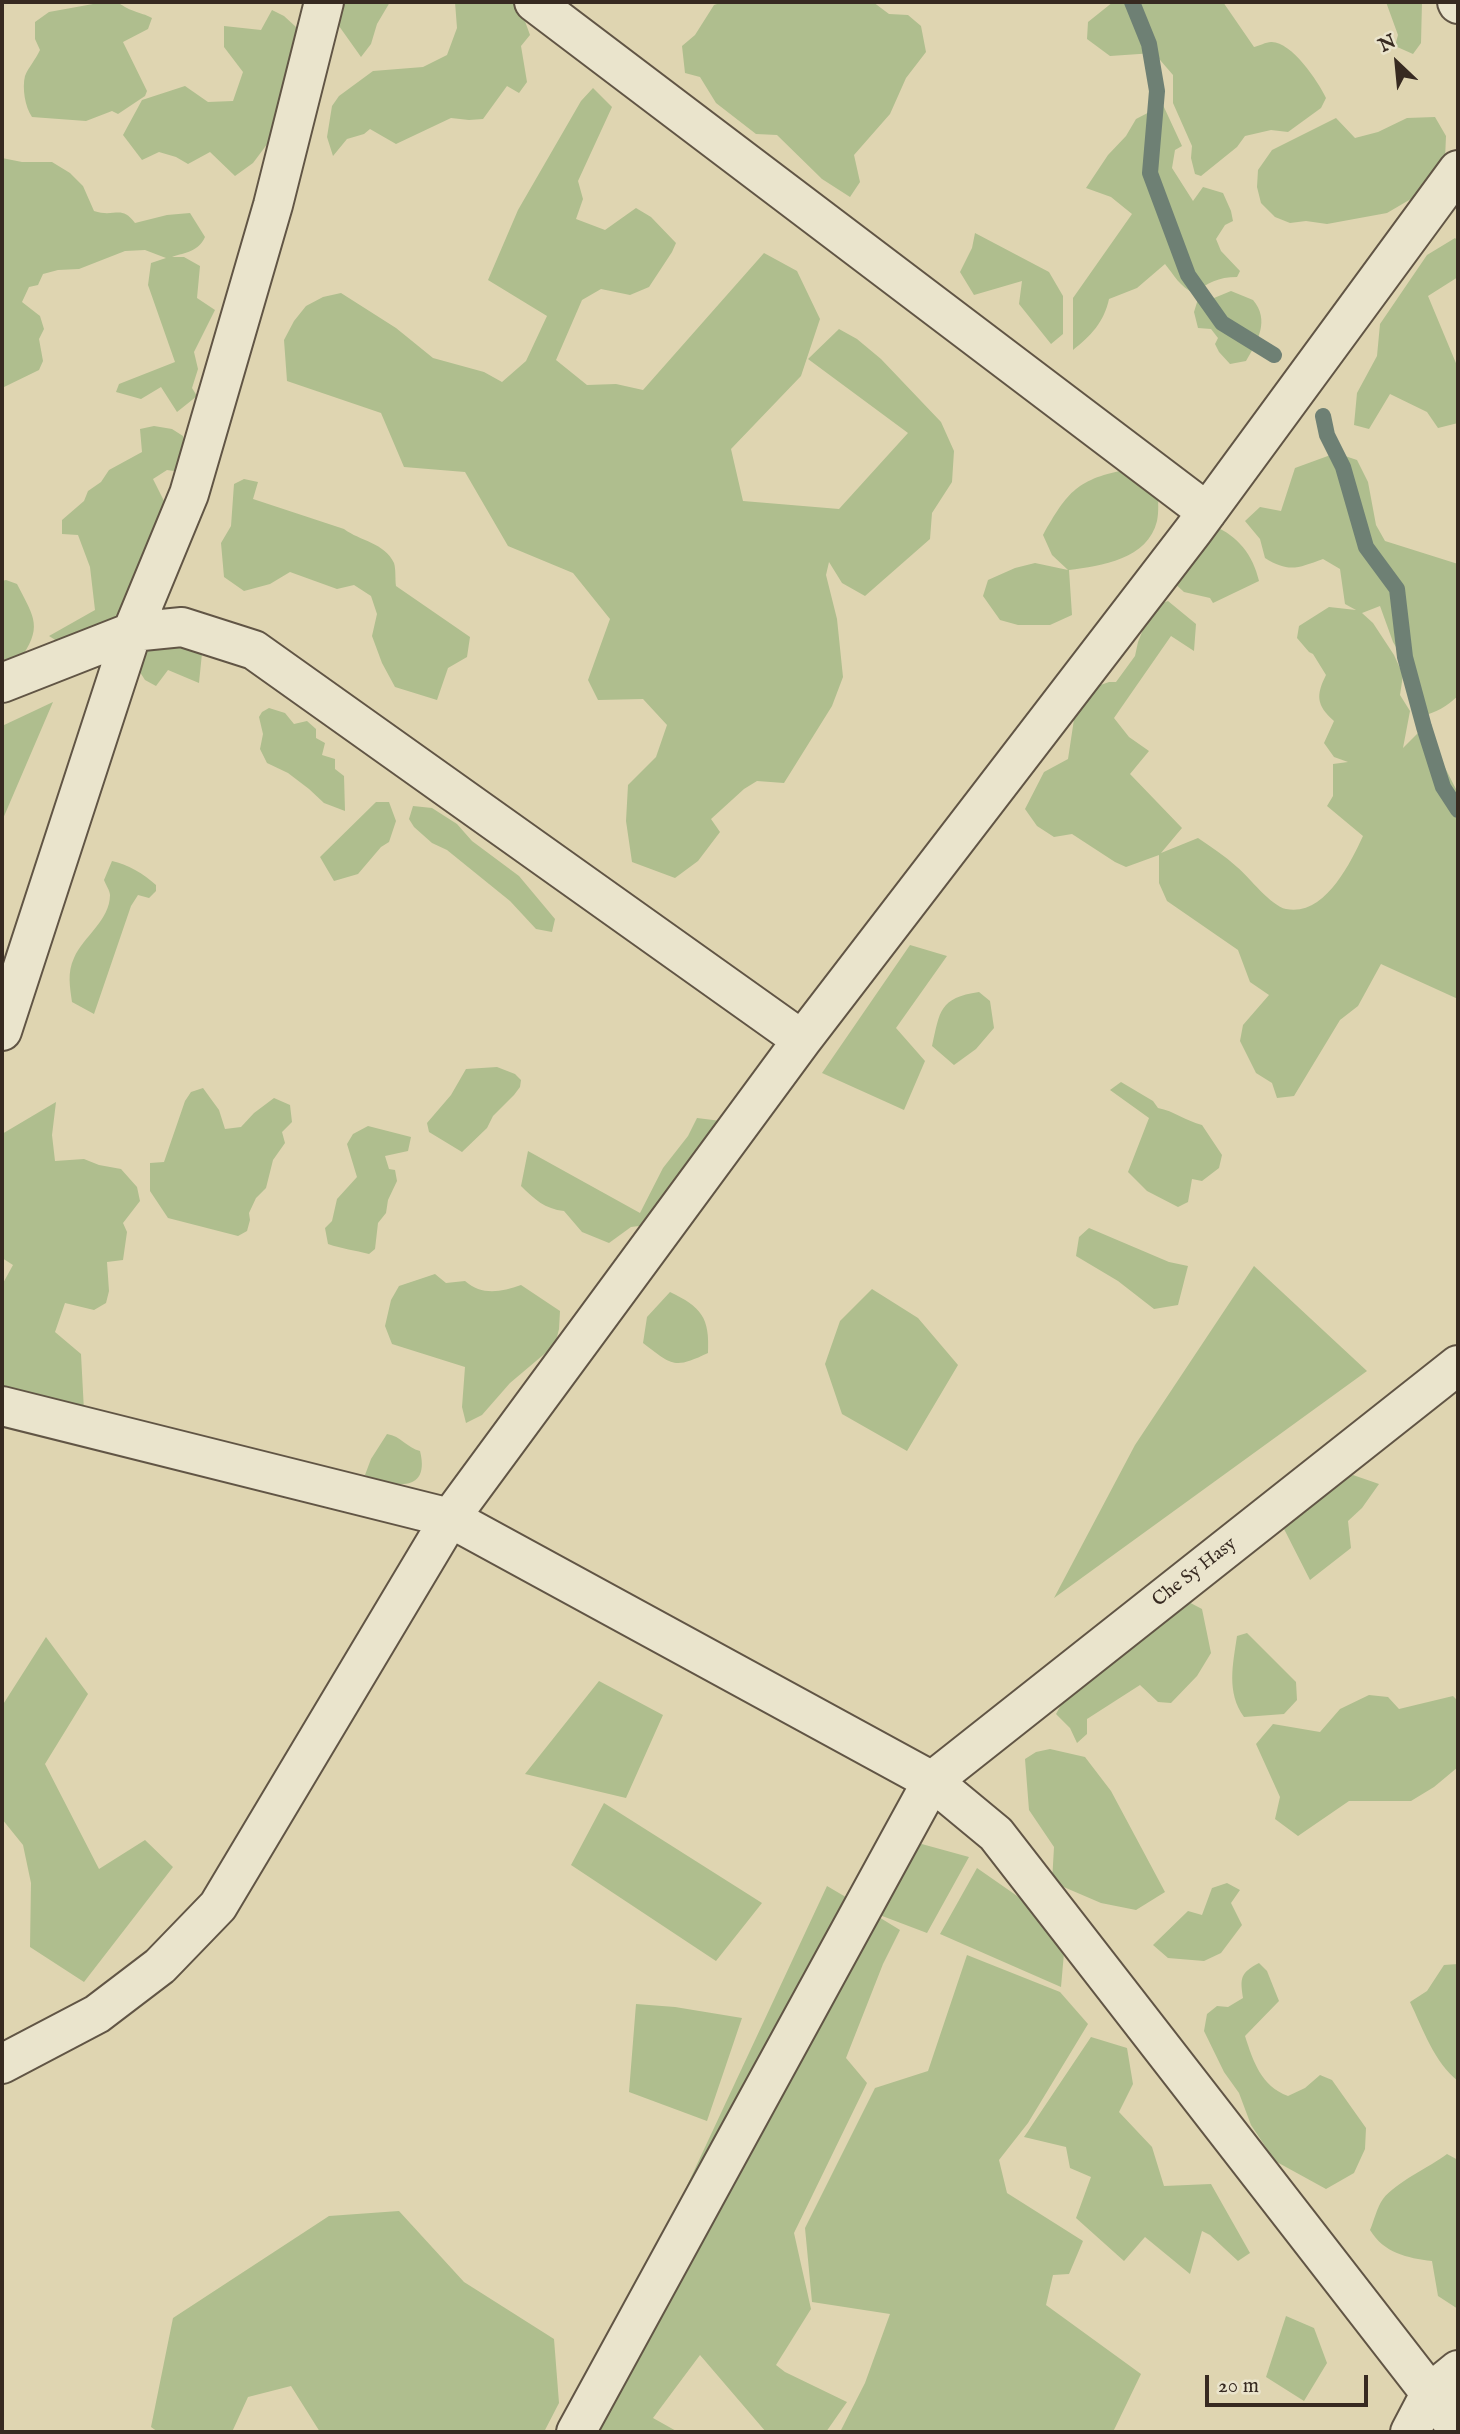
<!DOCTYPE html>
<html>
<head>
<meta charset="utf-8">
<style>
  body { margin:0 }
  #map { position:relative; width:1460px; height:2434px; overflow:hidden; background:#dfd5b1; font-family:"IM FELL English",serif }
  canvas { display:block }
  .frame { position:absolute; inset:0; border:4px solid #372a21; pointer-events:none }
  .north { position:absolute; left:1362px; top:28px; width:70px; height:70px; -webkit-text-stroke:5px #eae4cc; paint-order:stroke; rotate:334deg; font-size:19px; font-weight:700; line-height:28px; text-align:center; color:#372a21 }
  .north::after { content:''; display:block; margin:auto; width:24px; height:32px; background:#372a21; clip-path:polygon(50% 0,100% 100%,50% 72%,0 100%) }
  .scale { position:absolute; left:1205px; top:2375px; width:163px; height:32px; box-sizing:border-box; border:4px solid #372a21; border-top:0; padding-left:9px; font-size:21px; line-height:24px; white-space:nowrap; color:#372a21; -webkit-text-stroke:5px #eae4cc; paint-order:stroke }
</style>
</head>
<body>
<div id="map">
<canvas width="1460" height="2434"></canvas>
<div class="frame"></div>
<div class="north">N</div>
<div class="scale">20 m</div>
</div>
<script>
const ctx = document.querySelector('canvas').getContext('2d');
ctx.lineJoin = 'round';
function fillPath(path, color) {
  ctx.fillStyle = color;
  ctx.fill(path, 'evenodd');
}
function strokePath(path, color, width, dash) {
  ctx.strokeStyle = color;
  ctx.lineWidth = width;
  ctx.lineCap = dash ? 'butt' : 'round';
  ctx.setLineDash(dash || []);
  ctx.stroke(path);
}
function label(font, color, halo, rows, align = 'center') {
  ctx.font = font + ' "IM FELL English",serif';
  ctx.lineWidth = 6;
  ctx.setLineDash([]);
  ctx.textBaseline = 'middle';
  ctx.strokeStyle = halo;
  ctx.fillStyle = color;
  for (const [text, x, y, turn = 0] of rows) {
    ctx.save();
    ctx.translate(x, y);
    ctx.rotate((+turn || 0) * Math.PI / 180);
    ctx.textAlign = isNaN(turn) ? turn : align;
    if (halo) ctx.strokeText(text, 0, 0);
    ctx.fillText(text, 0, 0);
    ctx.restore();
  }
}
const green = new Path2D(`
  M 104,2 C 125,2 119,6 134,11 C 141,14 145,14 152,18 L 148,29 L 123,42 L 147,91 L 145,96 L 118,114 L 112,111 L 86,121 L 32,117 C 25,107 22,88 25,76 C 28,68 36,59 40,50 L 35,39 L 35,22 L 49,12 Z
  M 341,2 L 390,2 L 377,24 L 371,44 L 361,57 L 334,19 Z
  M 455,2 L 518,2 L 530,35 L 521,46 L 527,82 L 519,93 L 507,86 L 483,119 L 469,120 L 451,118 L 396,144 L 370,129 L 364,134 L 347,139 L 333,156 L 327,137 L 332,106 L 339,96 L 373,71 L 423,67 L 447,55 L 457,28 Z
  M 723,2 L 873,2 L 889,14 L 908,15 L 921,26 L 926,52 L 906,78 L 890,114 L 854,155 L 860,182 L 850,197 L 822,179 L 777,135 L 756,134 L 716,103 L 700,77 L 685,73 L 682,46 L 695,35 L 714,5 Z
  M 1113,2 L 1223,2 L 1254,47 C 1259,46 1266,42 1271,42 C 1291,41 1318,81 1326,98 L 1321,108 L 1288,132 L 1271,130 L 1245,136 L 1237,147 L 1201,176 L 1195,174 L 1191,158 L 1192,146 L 1173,103 L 1173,75 L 1154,53 L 1110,56 L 1087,39 L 1088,22 Z
  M 1386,2 L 1422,2 L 1421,43 L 1413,54 L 1395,46 L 1398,35 Z
  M 272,10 L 284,16 L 296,27 L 296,49 L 268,143 L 253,163 L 235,176 L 210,152 L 188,164 L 176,157 L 159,152 L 142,160 L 123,135 L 142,100 L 185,86 L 208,102 L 233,101 L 243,72 L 224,47 L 224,26 L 261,30 Z
  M 593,88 L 612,107 L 578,181 L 583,199 L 576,219 L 605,230 L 636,208 L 651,217 L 676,243 L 672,252 L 649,287 L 630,295 L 601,289 L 582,300 L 556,360 L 587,385 L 616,384 L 643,390 L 764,253 L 797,271 L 820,319 L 801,376 L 731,449 L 743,501 L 839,509 L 908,433 L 808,359 L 839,329 L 857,339 L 881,359 L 941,422 L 954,451 L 952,482 L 932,513 L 930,539 L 865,596 L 842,583 L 829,562 L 826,575 L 837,619 L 843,677 L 832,706 L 784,783 L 757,781 L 744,789 L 711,819 L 720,832 L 698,861 L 675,878 L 632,862 L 626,821 L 628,785 L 656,757 L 667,725 L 643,699 L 598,700 L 588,680 L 610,619 L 573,573 L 508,546 L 465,472 L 404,467 L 381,413 L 287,381 L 284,340 L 294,321 L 306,306 L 323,297 L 341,293 L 396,328 L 433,358 L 484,372 L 502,382 L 526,361 L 547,316 L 488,280 L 518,210 L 581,101 Z
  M 1163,105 L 1182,146 L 1175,150 L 1172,168 L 1193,201 L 1203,187 L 1223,193 L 1231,211 L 1233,221 L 1225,225 L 1216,239 L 1221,251 L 1240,271 L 1237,277 C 1218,277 1208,283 1194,293 C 1180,287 1174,275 1165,264 L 1137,288 L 1109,299 C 1104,322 1091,336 1073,350 L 1073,298 L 1132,214 L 1111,197 L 1086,188 L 1108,155 L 1126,136 L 1136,119 Z
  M 1435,117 L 1446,136 L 1445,159 L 1428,189 L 1387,213 L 1327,224 L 1306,221 L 1290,223 L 1275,217 L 1261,203 L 1257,187 L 1258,170 L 1272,150 L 1336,118 L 1355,138 L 1378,132 L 1407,118 Z
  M 2,158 L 22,162 L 52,162 L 70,173 L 83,186 L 94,211 C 115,218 121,204 135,223 L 167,215 L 190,213 L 205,237 C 198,252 186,252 172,257 L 184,257 L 200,266 L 197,298 L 215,310 L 194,352 L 198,369 L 192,388 L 197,396 L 177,412 L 161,387 L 141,399 L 116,392 L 119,384 L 175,362 L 148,285 L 151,263 L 166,258 L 145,250 L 125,251 L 79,269 L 58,270 L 43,274 L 38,285 L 29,287 L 22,302 L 40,316 L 44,329 L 39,339 L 43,361 L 39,370 L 2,388 Z
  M 975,233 L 1049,272 L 1063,296 L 1063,334 L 1051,344 L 1019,304 L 1022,281 L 974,295 L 960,272 L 972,248 Z
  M 1455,238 L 1458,241 L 1458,277 L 1428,296 L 1458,368 L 1458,423 L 1438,428 L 1427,412 L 1390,394 L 1369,429 L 1354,425 L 1357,393 L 1377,356 L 1380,324 L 1427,255 Z
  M 1231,291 L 1253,300 C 1270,320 1258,341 1246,361 L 1230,364 L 1219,352 L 1215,344 L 1218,338 L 1211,329 L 1198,328 L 1194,312 L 1198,299 L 1214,298 Z
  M 154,426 L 172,429 L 183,436 L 190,460 L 181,472 L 167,470 L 153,479 L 164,501 L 181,513 L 160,594 L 105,634 L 57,641 L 49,636 L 95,610 L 90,567 L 78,535 L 62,534 L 62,520 L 84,501 L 88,491 L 101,482 L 109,470 L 142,452 L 140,429 Z
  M 1336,453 L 1357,460 L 1368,482 L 1376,525 L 1385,541 L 1458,564 L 1458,696 C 1447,706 1436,713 1421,716 L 1408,667 L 1393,642 L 1380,606 L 1362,613 L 1373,623 L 1394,655 L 1403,675 L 1400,695 L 1410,711 L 1403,748 L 1424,727 L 1458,793 L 1458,999 L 1381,964 L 1358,1006 L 1340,1020 L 1294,1096 L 1277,1098 L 1272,1083 L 1256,1073 L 1240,1041 L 1243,1025 L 1269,995 L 1250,982 L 1238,950 L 1167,901 L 1159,883 L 1159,855 L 1126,867 L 1115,862 L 1072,834 L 1054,837 L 1037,826 L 1025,809 L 1044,772 L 1068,759 L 1078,693 L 1109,682 L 1116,682 L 1135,656 L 1138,642 L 1152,607 L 1168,601 L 1196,624 L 1194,651 L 1171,636 L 1114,718 L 1129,737 L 1149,751 L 1130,774 L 1182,828 L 1161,853 L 1198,838 C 1211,847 1225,856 1237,867 C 1249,877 1271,906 1286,909 C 1324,917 1350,864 1363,836 L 1327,806 L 1333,796 L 1333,764 L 1348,762 L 1334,757 L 1324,743 L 1334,721 C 1316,705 1316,695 1326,675 L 1313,654 L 1309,652 L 1297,638 L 1299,626 L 1329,607 L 1356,610 L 1345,604 L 1340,569 L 1323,559 C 1298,568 1289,573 1265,558 L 1260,539 L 1245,521 L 1260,507 L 1281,511 L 1295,468 Z
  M 1129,469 L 1158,493 C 1158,502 1159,512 1157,521 C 1148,559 1101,566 1069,570 L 1072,615 L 1050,625 L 1018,625 L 1000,620 L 983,596 L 988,580 L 1015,568 L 1035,563 L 1068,570 L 1052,555 L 1043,535 C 1068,491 1077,479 1129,469 Z
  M 244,479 L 258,482 L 253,499 L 344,529 C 360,541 385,543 394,563 C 396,569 395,579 396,586 L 470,637 L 467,657 L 448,668 L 437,700 L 395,687 L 382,663 L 372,636 L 377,614 L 371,596 L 354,585 L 337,589 L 290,572 L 270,584 L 244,591 L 224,577 L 221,543 L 231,526 L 234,484 Z
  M 1214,526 C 1238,536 1253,555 1259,581 L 1213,603 L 1210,598 L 1184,592 L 1158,568 Z
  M 6,580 L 17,584 C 35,619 43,627 19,661 L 2,664 L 2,581 Z
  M 173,631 L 202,653 L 199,683 L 168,670 L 156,686 L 145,680 L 136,666 L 139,651 Z
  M 53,702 L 2,821 L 2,726 Z
  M 269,708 L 285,713 L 294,724 L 307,721 L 316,729 L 316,738 L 325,743 L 322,755 L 335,759 L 335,769 L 344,776 L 345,811 L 324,803 L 309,789 L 288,773 L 267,763 L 260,749 L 263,734 L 259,717 L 262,712 Z
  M 376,802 L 389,802 L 396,821 L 389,842 L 381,847 L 358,874 L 334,881 L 320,857 Z
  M 413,806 L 432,808 L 457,824 L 472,841 L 519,876 L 555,919 L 552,932 L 536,929 L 510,901 L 447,850 L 432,843 L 414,827 L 409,819 Z
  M 112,861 C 127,864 144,874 156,885 L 156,891 L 149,898 L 138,895 L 131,906 L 94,1014 L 72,1002 C 70,987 67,973 74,958 C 83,937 110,920 110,895 C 110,891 106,885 104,880 Z
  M 910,945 L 947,956 L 896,1028 L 925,1061 L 904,1110 L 822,1073 Z
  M 979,992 L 990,1001 L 994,1028 L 976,1049 L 954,1065 L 932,1046 C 940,1011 939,998 979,992 Z
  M 497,1067 L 515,1074 L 521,1080 L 520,1087 L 514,1095 L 493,1116 L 487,1128 L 462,1152 L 429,1132 L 427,1123 L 451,1095 L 466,1069 Z
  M 1121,1082 L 1153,1101 L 1158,1108 C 1174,1111 1186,1121 1202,1125 L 1222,1155 L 1219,1168 L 1202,1181 L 1192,1179 L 1188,1202 L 1178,1207 L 1147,1191 L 1128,1172 L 1149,1118 L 1110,1090 Z
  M 203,1088 L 219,1110 L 225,1129 L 241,1127 L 254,1113 L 274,1098 L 290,1105 L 292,1122 L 282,1132 L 285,1143 L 273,1160 L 266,1188 L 256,1198 L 249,1213 L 250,1220 L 247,1231 L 238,1236 L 168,1218 L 150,1191 L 150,1163 L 164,1162 L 185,1101 L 191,1092 Z
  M 56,1102 L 52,1135 L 55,1161 L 84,1159 L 99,1165 L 121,1169 L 137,1187 L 140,1201 L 123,1223 L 127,1232 L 123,1260 L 107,1262 L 109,1291 L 106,1303 L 94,1310 L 65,1303 L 55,1332 L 81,1354 L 84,1411 L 2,1387 L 2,1285 L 13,1265 L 2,1258 L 2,1134 Z
  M 697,1118 L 729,1122 L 655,1219 L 639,1226 L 631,1227 L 609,1243 L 582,1232 L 564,1211 C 545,1209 534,1199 521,1186 L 528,1151 L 640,1213 L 663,1168 L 688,1136 Z
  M 368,1126 L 411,1137 L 408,1151 L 385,1156 L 389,1169 L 395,1170 L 397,1181 L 388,1200 L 386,1213 L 378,1223 L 375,1249 L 369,1254 C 355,1250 342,1249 328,1244 L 325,1228 L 332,1221 L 337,1199 L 357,1177 L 347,1144 L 353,1134 Z
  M 1089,1228 L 1169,1262 L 1188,1266 L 1178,1305 L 1154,1309 L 1118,1281 L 1076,1256 L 1079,1237 Z
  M 1254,1266 L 1367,1371 L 1054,1598 L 1135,1445 Z
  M 435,1274 L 446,1283 L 465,1281 C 482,1296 501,1292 521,1285 L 560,1311 L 559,1329 L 555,1345 L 510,1383 L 482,1415 L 466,1423 L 462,1407 L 465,1367 L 392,1344 L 385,1326 L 391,1300 L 399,1286 Z
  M 872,1289 L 918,1318 L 958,1365 L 907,1451 L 842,1414 L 825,1364 L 840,1321 Z
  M 670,1292 C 701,1307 710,1317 708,1353 C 674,1369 673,1366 643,1343 L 647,1317 Z
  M 387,1434 C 401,1436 407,1448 420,1451 C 431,1495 391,1486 365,1475 L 371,1459 Z
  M 1353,1475 L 1379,1484 L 1362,1508 L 1348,1521 L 1351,1548 L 1310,1580 L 1283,1527 L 1325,1485 Z
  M 1181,1598 L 1202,1609 L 1211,1653 L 1197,1676 L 1171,1703 L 1158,1702 L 1140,1685 L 1087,1719 L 1087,1734 L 1077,1743 L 1070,1728 L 1056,1714 L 1070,1688 L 1095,1628 L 1110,1614 Z
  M 1247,1633 L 1296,1682 L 1297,1700 L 1284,1714 L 1244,1717 C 1226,1692 1233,1664 1237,1636 Z
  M 46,1637 L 88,1694 L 45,1764 L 99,1869 L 145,1840 L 173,1867 L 84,1982 L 30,1947 L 31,1883 L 23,1845 L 2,1819 L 2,1706 Z
  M 599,1681 L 663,1715 L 626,1798 L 525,1774 Z
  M 1369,1695 L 1388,1697 L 1399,1709 L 1453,1696 L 1458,1701 L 1458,1767 L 1434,1787 L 1411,1801 L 1349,1801 L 1298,1836 L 1275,1819 L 1280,1797 L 1256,1744 L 1273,1724 L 1320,1732 L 1340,1709 Z
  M 1050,1749 L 1085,1757 L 1111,1791 L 1165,1892 L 1136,1910 L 1101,1903 L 1052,1882 L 1054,1847 L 1029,1810 L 1025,1759 L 1036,1752 Z
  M 604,1803 L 762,1903 L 716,1961 L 571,1865 Z
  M 889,1835 L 969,1857 L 927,1933 L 869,1911 L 900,1930 L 883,1964 L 846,2058 L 867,2083 L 794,2233 L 811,2309 L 776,2365 L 785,2372 L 847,2402 L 826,2432 L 766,2432 L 700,2355 L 653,2418 L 678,2432 L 572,2432 L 827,1886 L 856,1903 Z
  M 977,1868 L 1066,1930 L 1061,1987 L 940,1934 Z
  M 1227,1883 L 1240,1890 L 1231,1903 L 1242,1925 L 1221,1953 L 1204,1961 L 1168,1958 L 1153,1945 L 1188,1911 L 1202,1915 L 1212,1888 Z
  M 967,1955 L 1060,1992 L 1088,2024 L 1028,2123 L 999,2160 L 1007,2193 L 1083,2241 L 1069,2274 L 1053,2275 L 1046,2305 L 1141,2374 L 1113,2432 L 840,2432 L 865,2383 L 890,2314 L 812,2302 L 805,2228 L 875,2088 L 928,2071 Z
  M 1259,1963 L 1267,1971 L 1279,2001 L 1245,2036 C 1253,2061 1261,2086 1288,2096 L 1305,2088 L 1320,2075 L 1332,2080 L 1366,2128 L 1365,2149 L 1354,2173 L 1326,2189 L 1275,2161 L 1251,2125 L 1239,2093 L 1224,2072 L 1204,2031 L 1207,2014 L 1217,2006 L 1228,2007 L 1243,1998 C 1240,1978 1240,1973 1259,1963 Z
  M 1458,1964 L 1458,2081 C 1434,2062 1423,2029 1410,2002 L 1427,1991 L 1444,1965 Z
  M 636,2004 L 675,2007 L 742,2018 L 707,2121 L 629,2092 Z
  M 1091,2037 L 1127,2048 L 1133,2084 L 1119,2112 L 1152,2147 L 1164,2186 L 1211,2184 L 1250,2253 L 1238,2261 L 1210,2235 L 1202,2231 L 1190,2274 L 1145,2237 L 1124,2261 L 1076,2218 L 1091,2177 L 1070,2168 L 1066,2147 L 1024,2137 Z
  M 1447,2154 L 1458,2160 L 1458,2309 L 1438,2296 L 1432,2261 C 1407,2258 1384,2253 1370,2230 C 1374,2221 1377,2207 1383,2199 C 1396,2182 1430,2167 1447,2154 Z
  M 399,2211 L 464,2282 L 554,2339 L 559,2403 L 544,2432 L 320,2432 L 291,2386 L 248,2397 L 232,2432 L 158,2432 L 151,2427 L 173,2318 L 329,2216 Z
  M 1286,2316 L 1314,2328 L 1327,2363 L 1304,2401 L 1266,2377 Z`);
const stream = new Path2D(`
  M 1132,2 L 1149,44 L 1157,91 L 1150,173 L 1188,275 L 1222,323 L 1274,355
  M 1323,416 L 1327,435 L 1343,467 L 1366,547 L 1397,589 L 1405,657 L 1424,727 L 1443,787 L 1458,810`);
const street = new Path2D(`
  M 534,2 L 1207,512
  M 1457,2 L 1458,4
  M 2,683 L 132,632 L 182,627 L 254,650 L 802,1040
  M 2,1031 L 132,632 L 189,494 L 273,205 L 324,2
  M 2,1406 L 450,1518 L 932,1781 L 996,1834 L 1458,2429
  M 2,2064 L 97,2014 L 160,1966 L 218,1906 L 450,1518 L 802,1040 L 1193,531 L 1458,170
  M 576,2432 L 932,1781 L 1458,1365
  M 1410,2432 L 1431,2392 L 1458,2370`);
const streetNames = [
  ["Che Sy Hasy",1195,1573,-38]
];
fillPath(green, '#afbe8e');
strokePath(stream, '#6e8074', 16);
strokePath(street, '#615545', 42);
strokePath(street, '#eae4cc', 38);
label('19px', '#372a21', '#eae4cc', streetNames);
</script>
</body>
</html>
